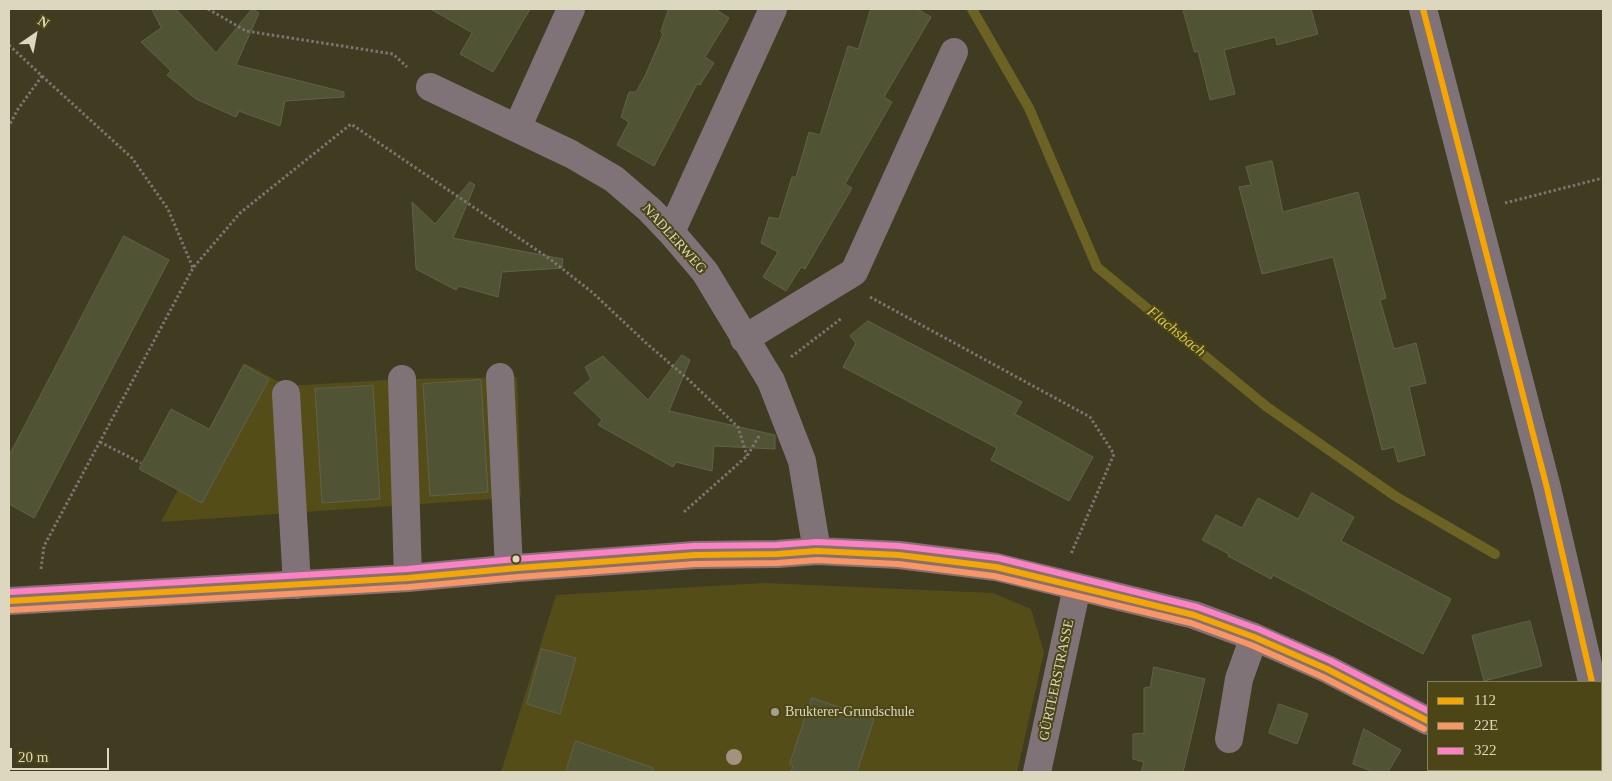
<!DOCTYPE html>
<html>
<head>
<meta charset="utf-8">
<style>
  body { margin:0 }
  #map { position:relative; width:1612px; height:781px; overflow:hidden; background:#3f3c22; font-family:Georgia,serif }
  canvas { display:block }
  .frame { position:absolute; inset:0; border:10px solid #dbd8bf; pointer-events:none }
  .legend { position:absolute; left:1427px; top:681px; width:175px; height:90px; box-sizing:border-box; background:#4c4515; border:1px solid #858059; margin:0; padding:6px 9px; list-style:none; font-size:15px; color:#dbd8bf }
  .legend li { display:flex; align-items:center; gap:10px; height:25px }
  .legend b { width:25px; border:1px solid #858059 }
  .north { position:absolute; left:10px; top:10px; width:50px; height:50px; -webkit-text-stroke:4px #4c4515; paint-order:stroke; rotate:33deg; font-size:14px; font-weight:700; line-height:20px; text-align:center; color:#dbd8bf }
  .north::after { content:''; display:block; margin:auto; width:18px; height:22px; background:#dbd8bf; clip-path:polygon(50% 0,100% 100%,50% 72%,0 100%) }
  .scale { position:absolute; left:10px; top:748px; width:99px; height:22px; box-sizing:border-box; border:2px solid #dbd8bf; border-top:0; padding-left:6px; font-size:15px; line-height:18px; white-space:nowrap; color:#dbd8bf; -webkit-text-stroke:4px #4c4515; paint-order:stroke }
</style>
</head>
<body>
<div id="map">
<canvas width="1612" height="781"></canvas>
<div class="frame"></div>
<ul class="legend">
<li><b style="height:6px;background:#f7a600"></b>112</li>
<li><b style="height:6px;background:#fb9564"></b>22E</li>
<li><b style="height:6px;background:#ff80c5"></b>322</li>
</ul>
<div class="north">N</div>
<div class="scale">20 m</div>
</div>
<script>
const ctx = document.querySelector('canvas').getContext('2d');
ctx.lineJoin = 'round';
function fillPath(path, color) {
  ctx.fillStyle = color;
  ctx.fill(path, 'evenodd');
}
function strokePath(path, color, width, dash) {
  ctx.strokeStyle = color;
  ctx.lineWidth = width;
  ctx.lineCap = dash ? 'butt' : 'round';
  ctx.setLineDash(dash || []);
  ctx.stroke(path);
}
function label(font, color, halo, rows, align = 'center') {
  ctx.font = font + ' Georgia,serif';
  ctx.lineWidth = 4;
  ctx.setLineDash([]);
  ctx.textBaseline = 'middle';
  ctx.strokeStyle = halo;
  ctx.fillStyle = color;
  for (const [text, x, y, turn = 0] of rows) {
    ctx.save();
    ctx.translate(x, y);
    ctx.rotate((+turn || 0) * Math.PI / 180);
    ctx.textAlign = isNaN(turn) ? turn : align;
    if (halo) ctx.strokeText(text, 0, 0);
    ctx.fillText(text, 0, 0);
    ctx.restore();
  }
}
const built = new Path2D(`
  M 244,363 L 287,386 L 402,379 L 517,377 L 521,497 L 161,522 Z
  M 764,583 L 993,593 L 1031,609 L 1044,652 L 1017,772 L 501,772 L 556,595 Z`);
const stream = new Path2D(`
  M 972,9 L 1029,108 L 1097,267 L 1267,407 L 1395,496 L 1495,554`);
const building = new Path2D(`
  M 152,9 L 176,9 L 216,53 L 252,9 L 259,13 L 236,65 L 344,92 L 344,97 L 285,101 L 280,126 L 239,111 L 236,117 L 196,99 L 167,75 L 171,71 L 141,42 L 161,28 Z
  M 431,9 L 530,9 L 493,72 L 460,54 L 472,33 Z
  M 669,9 L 715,9 L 729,18 L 705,57 L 714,63 L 700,85 L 697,84 L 654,166 L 617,145 L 629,122 L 621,117 L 629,92 L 636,92 L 645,76 L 663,34 L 661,32 Z
  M 871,9 L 917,9 L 931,17 L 884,97 L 892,102 L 845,184 L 852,188 L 805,269 L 801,267 L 786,291 L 763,277 L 778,252 L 761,243 L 769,217 L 779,219 L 792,177 L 796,177 L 809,132 L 820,135 L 848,46 L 858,49 Z
  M 1183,9 L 1311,9 L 1318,34 L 1277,45 L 1275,37 L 1224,50 L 1235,94 L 1210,100 L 1198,51 L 1195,52 Z
  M 1272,161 L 1283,212 L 1358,192 L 1386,298 L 1380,300 L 1394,349 L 1416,343 L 1426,383 L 1409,387 L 1425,455 L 1398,462 L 1394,447 L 1382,450 L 1333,257 L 1262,274 L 1239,187 L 1251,185 L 1246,167 Z
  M 470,182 L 475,185 L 453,238 L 563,259 L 562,268 L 502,272 L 498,297 L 459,286 L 456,290 L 416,269 L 412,202 L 435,224 Z
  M 124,236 L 169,260 L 34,518 L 9,504 L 9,456 Z
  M 868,321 L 1022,402 L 1015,414 L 1093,457 L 1069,501 L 991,460 L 997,448 L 843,367 L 856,343 L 850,336 Z
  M 682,355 L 690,360 L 669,411 L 775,435 L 775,449 L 714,446 L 712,471 L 676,462 L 673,467 L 598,425 L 602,420 L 574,393 L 591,379 L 585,367 L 603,356 L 648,400 Z
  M 244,365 L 269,379 L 202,503 L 139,469 L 171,409 L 209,429 Z
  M 481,380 L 488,492 L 430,496 L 423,384 Z
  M 373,386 L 380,499 L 322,503 L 315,389 Z
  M 1312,493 L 1354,517 L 1341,541 L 1451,599 L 1423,654 L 1273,575 L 1271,579 L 1228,556 L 1229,554 L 1202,540 L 1216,515 L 1242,528 L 1258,498 L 1298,519 Z
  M 1530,621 L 1542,666 L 1484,681 L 1472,636 Z
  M 542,649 L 576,658 L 560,714 L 527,704 Z
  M 1154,667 L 1205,679 L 1183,772 L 1141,772 L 1144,762 L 1133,759 L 1133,734 L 1144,733 L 1144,688 L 1150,687 Z
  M 812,698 L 874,719 L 857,772 L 791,772 L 793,766 L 790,764 Z
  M 1279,704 L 1308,714 L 1297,744 L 1269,733 Z
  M 1364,729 L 1401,750 L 1388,772 L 1374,772 L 1353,764 Z
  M 576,741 L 653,768 L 652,772 L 566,772 Z`);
const path = new Path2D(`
  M 208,9 L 246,31 L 393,54 L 407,67
  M 9,45 L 42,76 L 18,109 L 9,126
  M 42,76 L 132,158 L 168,209 L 193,268
  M 1505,203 L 1603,178
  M 870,297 L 1090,417 L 1114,454 L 1071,554
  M 791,357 L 842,318
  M 100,442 L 141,463
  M 684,512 L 747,456 L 759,436
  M 41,569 L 44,546 L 193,268 L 240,213 L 351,124 L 550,259 L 593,293 L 645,342 L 689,380 L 738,427 L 747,456`);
const minor = new Path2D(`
  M 1423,9 L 1547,488 L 1592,682
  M 430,87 L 571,154 L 614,179 L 650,210 L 671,232 L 705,272 L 771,381 L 802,461 L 817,551
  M 517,128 L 571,9
  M 671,232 L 773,9
  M 744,339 L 854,272 L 954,52
  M 500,377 L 509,569
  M 402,379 L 408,578
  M 286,394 L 297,585
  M 9,601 L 408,578 L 517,568 L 695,555 L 777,554 L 817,551 L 899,555 L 996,567 L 1194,615 L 1254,637 L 1327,669 L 1428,721
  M 1601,722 L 1603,732
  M 1229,739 L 1239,679 L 1254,637
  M 1037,772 L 1077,587
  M 1448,772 L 1450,770`);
const bus1 = new Path2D(`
  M 1423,9 L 1547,488 L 1592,682
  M 9,601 L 408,578 L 517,568 L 695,555 L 777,554 L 817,551 L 899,555 L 996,567 L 1194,615 L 1254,637 L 1327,669 L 1428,721`);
const bus2 = new Path2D(`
  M 10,610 L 409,587 L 518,577 L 695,564 L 777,563 L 817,560 L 898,564 L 994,576 L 1191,623 L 1251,645 L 1323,677 L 1424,729`);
const bus3 = new Path2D(`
  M 9,592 L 407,569 L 516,559 L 694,546 L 777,545 L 817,542 L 899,546 L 998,558 L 1197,607 L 1258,629 L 1331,661 L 1428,711`);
const trees = [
  [734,757]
];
const markers = [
  [516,559,4.5,"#dbd8bf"],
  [775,712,5,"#a4a188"]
];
const streetNames = [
  ["NADLERWEG",674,239,48],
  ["GÜRTLERSTRASSE",1057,680,-78]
];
const poiNames = [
  ["Brukterer-Grundschule",785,712]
];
const waterNames = [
  ["Flachsbach",1176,332,39]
];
fillPath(built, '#554d18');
strokePath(stream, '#6c6224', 10);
fillPath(building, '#515434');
strokePath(building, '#61614d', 1);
strokePath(path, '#7c7470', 3, [2.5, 2.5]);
strokePath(minor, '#807377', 28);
strokePath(bus1, '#f7a600', 6);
strokePath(bus2, '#fb9564', 6);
strokePath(bus3, '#ff80c5', 6);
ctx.fillStyle = '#a49281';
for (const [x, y] of trees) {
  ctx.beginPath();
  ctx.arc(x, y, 8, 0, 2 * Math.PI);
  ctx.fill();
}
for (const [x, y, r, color] of markers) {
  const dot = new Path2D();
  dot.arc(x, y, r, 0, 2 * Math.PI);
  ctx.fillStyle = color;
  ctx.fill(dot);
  strokePath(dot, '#4c4515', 2);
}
label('14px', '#dbd8bf', '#4c4515', streetNames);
label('14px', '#dbd8bf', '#4c4515', poiNames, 'left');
label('italic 15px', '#d9c64f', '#4c4515', waterNames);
</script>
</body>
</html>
